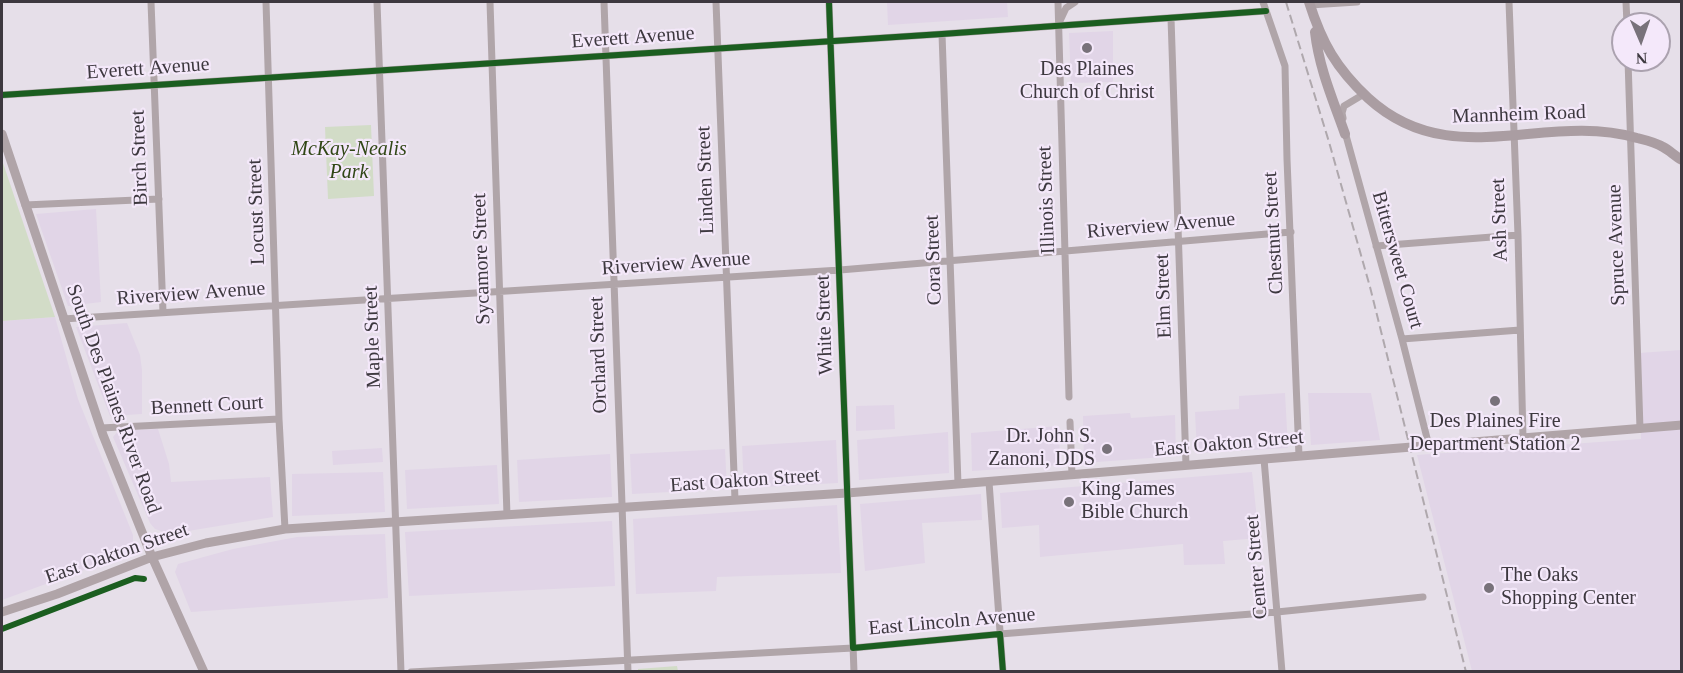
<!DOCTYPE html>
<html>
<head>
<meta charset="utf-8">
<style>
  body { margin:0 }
  #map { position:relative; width:1683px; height:673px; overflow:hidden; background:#e6dfe9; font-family:"Times New Roman",serif }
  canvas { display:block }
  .frame { position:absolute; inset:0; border:3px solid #3d383f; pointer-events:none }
  .north { position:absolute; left:1611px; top:12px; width:60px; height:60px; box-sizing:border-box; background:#f4e8fa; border:2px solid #aba2af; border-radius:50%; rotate:178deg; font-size:16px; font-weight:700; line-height:24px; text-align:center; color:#3d383f }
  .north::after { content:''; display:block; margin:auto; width:21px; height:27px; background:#78727a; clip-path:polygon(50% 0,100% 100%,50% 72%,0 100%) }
</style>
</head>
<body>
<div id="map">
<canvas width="1683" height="673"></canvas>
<div class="frame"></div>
<div class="north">N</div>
</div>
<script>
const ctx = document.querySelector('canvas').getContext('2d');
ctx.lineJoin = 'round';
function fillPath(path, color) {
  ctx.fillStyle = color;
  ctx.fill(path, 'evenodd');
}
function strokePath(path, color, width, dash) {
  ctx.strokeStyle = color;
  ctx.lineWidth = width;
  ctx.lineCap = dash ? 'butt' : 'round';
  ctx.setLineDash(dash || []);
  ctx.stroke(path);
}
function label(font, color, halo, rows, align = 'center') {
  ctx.font = font + ' "Times New Roman",serif';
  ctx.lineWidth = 4.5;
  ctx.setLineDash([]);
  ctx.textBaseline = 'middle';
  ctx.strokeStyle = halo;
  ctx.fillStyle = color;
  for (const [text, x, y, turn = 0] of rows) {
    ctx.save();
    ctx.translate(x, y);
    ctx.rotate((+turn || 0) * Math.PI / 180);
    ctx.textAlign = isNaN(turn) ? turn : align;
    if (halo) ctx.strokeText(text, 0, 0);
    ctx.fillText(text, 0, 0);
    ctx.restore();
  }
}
const built = new Path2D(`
  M 887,2 L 1007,2 L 1008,17 L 888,25 Z
  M 1113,31 L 1113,82 L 1071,83 L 1069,33 Z
  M 96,209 L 101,302 L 68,306 L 36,214 Z
  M 55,317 L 78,399 L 133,535 L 133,546 L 131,551 L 125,555 L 2,600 L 2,321 Z
  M 127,323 L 140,355 L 142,370 L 142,414 L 110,416 L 76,327 Z
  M 1681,350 L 1681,671 L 1472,671 L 1417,455 L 1641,439 L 1639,353 Z
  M 1285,393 L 1288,448 L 1197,453 L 1195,412 L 1239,409 L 1239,396 Z
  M 1308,393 L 1371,393 L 1380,440 L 1311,445 Z
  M 894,405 L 895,429 L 856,431 L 856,406 Z
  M 1130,413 L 1131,418 L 1175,415 L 1176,456 L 1084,463 L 1083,416 Z
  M 1059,426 L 1060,465 L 972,471 L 971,433 Z
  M 158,429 L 169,464 L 171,482 L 270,477 L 273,517 L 170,534 L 155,529 L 150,523 L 113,437 L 119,430 Z
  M 948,432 L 949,473 L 859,480 L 857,440 Z
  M 836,440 L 838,483 L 744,488 L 742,446 Z
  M 382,448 L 383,462 L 333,465 L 332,451 Z
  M 725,449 L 727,489 L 632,494 L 630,454 Z
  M 610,454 L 612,497 L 519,502 L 517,460 Z
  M 497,465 L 499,504 L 407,509 L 405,470 Z
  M 383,472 L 385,512 L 292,516 L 292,474 Z
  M 1252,472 L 1259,538 L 1223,541 L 1225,564 L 1184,565 L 1183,544 L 1040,557 L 1039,525 L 1002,528 L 1000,493 Z
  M 981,494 L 982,520 L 922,523 L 925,563 L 865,571 L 860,504 Z
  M 837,505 L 841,573 L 717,577 L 716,591 L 636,594 L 633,519 Z
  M 612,521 L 615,586 L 409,596 L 405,532 Z
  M 385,534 L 388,598 L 191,612 L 175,572 L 178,564 L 233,549 L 297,537 Z`);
const green = new Path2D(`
  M 371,125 L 374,196 L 328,199 L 325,127 Z
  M 2,160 L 55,317 L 2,321 Z
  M 677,666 L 678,671 L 638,671 L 638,669 Z`);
const street = new Path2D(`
  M 151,2 L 163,312
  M 266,2 L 279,419 L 285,529
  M 377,2 L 401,672
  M 490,2 L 507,515
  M 604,2 L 628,672
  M 716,2 L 735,500
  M 829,2 L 854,672
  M 1058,2 L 1069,397
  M 1263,2 L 1285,66 L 1287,159 L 1299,456
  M 1509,2 L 1518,235 L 1523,438
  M 1626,2 L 1627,24
  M 1310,5 L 1357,2
  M 1171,18 L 1186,465
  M 1059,23 L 1066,8 L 1075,2
  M 942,34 L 958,484
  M 1628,60 L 1640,429
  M 2,95 L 942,34 L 1266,11
  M 1343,118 L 1342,113 L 1344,106 L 1364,94
  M 1345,132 L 1402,339 L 1429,446
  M 25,205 L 159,199
  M 1376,246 L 1518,235
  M 63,319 L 840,270 L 1291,232
  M 1402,339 L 1520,330
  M 1070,422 L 1072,475
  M 101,428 L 279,419
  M 1264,459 L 1282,672
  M 989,482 L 1003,672
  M 411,672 L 853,648 L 1000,634 L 1277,612 L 1423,597`);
const secondary = new Path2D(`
  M 2,134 L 103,435 L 152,557 L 204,672
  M 2,612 L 57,594 L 152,557 L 206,543 L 285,529 L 847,493 L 1682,425`);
const primary = new Path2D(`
  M 1309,2 C 1322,43 1336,68 1368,98 C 1451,174 1544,111 1637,138 C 1645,140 1655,142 1663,147 C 1669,150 1675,156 1682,160
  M 1315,32 C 1319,68 1333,100 1345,134`);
const rail = new Path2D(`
  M 1286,2 L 1329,142 L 1370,287 L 1466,672`);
const cycleway = new Path2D(`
  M 829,2 L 853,648 L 1000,634 L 1003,672
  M 2,95 L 942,34 L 1266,11
  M 2,629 L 135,578 L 144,579`);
const markers = [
  [1087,48,6,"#78727a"],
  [1495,401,6,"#78727a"],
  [1107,449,6,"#78727a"],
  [1069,502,6,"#78727a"],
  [1489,588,6,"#78727a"]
];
const streetNames = [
  ["Everett Avenue",633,38,-4],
  ["Everett Avenue",148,69,-4],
  ["Mannheim Road",1519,115,-2],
  ["Birch Street",140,158,-92],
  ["Linden Street",706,180,-92],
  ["Illinois Street",1047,200,-92],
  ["Locust Street",257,212,-92],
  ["Ash Street",1500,220,-92],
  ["Riverview Avenue",1161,226,-5],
  ["Chestnut Street",1274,233,-93],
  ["Spruce Avenue",1617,245,-92],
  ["Sycamore Street",482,259,-92],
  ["Cora Street",934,260,-92],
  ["Bittersweet Court",1397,260,74],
  ["Riverview Avenue",676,264,-4],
  ["Riverview Avenue",191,294,-4],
  ["Elm Street",1164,296,-92],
  ["White Street",825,325,-92],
  ["Maple Street",373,337,-92],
  ["Orchard Street",599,355,-92],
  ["South Des Plaines River Road",113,399,70],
  ["Bennett Court",207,406,-3],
  ["East Oakton Street",1229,444,-5],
  ["East Oakton Street",745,481,-4],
  ["East Oakton Street",117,554,-19],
  ["Center Street",1257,567,-95],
  ["East Lincoln Avenue",952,622,-5]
];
const poiNames = [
  ["Des Plaines",1087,70],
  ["Church of Christ",1087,93],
  ["Des Plaines Fire",1495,422],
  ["Department Station 2",1495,445],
  ["Dr. John S.",1095,437,"right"],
  ["Zanoni, DDS",1095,460,"right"],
  ["King James",1081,490,"left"],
  ["Bible Church",1081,513,"left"],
  ["The Oaks",1501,576,"left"],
  ["Shopping Center",1501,599,"left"]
];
const parkNames = [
  ["McKay-Nealis",349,150],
  ["Park",349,173]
];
fillPath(built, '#e1d5e7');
fillPath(green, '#d2dcc7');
strokePath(street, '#b0a5a9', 7);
strokePath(secondary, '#b0a4a8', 9);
strokePath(primary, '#aa9da2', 10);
strokePath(rail, '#afa8ad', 2, [9, 4.5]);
strokePath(cycleway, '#1b5e20', 6);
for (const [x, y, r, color] of markers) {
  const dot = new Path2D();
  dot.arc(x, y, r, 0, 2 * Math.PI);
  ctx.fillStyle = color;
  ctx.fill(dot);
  strokePath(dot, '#f4e8fa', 2);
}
label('20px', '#3d383f', '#f4e8fa', streetNames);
label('20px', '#3d383f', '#f4e8fa', poiNames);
label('italic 20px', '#314716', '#f4e8fa', parkNames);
</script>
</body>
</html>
